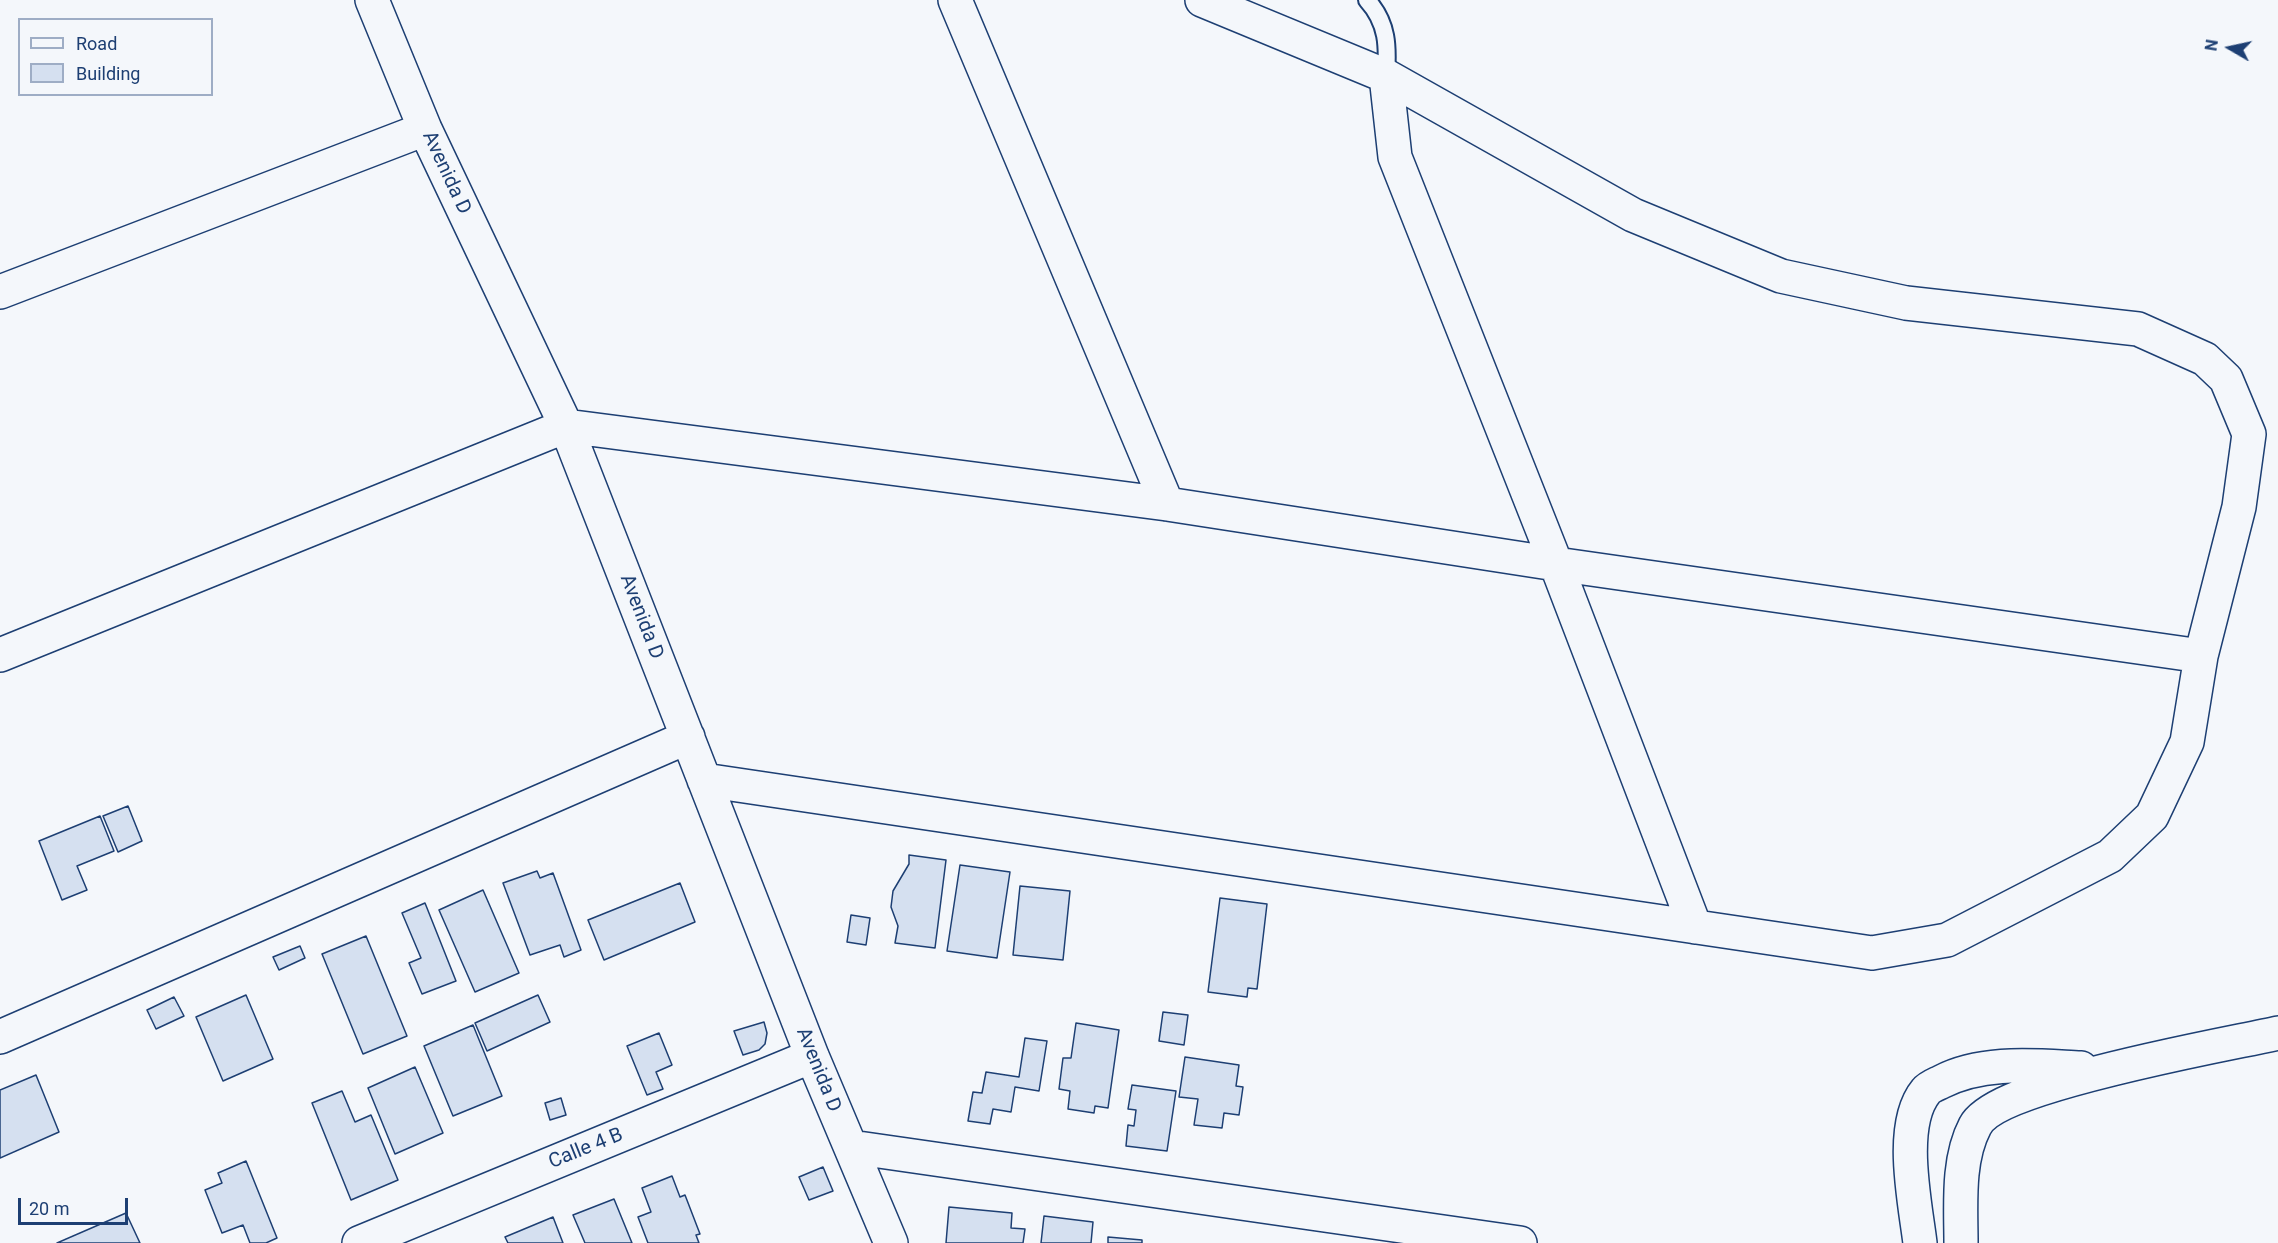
<!DOCTYPE html>
<html>
<head>
<meta charset="utf-8">
<style>
  body { margin:0 }
  #map { position:relative; width:2278px; height:1243px; overflow:hidden; background:#f4f7fb; font-family:Roboto,sans-serif }
  canvas { display:block }
  .legend { position:absolute; left:18px; top:18px; width:195px; height:78px; box-sizing:border-box; background:#f4f7fb; border:2px solid #9eadc5; margin:0; padding:8px 10px; list-style:none; font-size:18px; color:#1d3f73 }
  .legend li { display:flex; align-items:center; gap:12px; height:30px }
  .legend b { width:30px; border:2px solid #9eadc5 }
  .north { position:absolute; left:2200px; top:18px; width:60px; height:60px; -webkit-text-stroke:4px #f4f7fb; paint-order:stroke; rotate:279deg; font-size:16px; font-weight:700; line-height:24px; text-align:center; color:#1d3f73 }
  .north::after { content:''; display:block; margin:auto; width:21px; height:27px; background:#1d3f73; clip-path:polygon(50% 0,100% 100%,50% 72%,0 100%) }
  .scale { position:absolute; left:18px; top:1198px; width:110px; height:27px; box-sizing:border-box; border:3px solid #1d3f73; border-top:0; padding-left:8px; font-size:18px; line-height:21px; white-space:nowrap; color:#1d3f73; -webkit-text-stroke:4px #f4f7fb; paint-order:stroke }
</style>
</head>
<body>
<div id="map">
<canvas width="2278" height="1243"></canvas>
<ul class="legend">
<li><b style="height:8px;background:#f4f7fb"></b>Road</li>
<li><b style="height:16px;background:#d5e0f0"></b>Building</li>
</ul>
<div class="north">N</div>
<div class="scale">20 m</div>
</div>
<script>
const ctx = document.querySelector('canvas').getContext('2d');
ctx.lineJoin = 'round';
function fillPath(path, color) {
  ctx.fillStyle = color;
  ctx.fill(path, 'evenodd');
}
function strokePath(path, color, width, dash) {
  ctx.strokeStyle = color;
  ctx.lineWidth = width;
  ctx.lineCap = dash ? 'butt' : 'round';
  ctx.setLineDash(dash || []);
  ctx.stroke(path);
}
function label(font, color, halo, rows, align = 'center') {
  ctx.font = font + ' Roboto,sans-serif';
  ctx.lineWidth = 4.5;
  ctx.setLineDash([]);
  ctx.textBaseline = 'middle';
  ctx.strokeStyle = halo;
  ctx.fillStyle = color;
  for (const [text, x, y, turn = 0] of rows) {
    ctx.save();
    ctx.translate(x, y);
    ctx.rotate((+turn || 0) * Math.PI / 180);
    ctx.textAlign = isNaN(turn) ? turn : align;
    if (halo) ctx.strokeText(text, 0, 0);
    ctx.fillText(text, 0, 0);
    ctx.restore();
  }
}
const building = new Path2D(`
  M 128,806 L 142,841 L 118,852 L 103,816 Z
  M 100,816 L 114,851 L 77,866 L 87,890 L 62,900 L 39,841 Z
  M 909,855 L 946,860 L 935,948 L 895,943 L 898,926 L 891,907 L 893,891 L 909,864 Z
  M 960,865 L 1010,872 L 997,958 L 947,951 Z
  M 537,871 L 540,878 L 553,873 L 581,950 L 564,957 L 560,945 L 530,955 L 503,883 Z
  M 680,883 L 695,922 L 604,960 L 588,920 Z
  M 1020,886 L 1070,891 L 1063,960 L 1013,955 Z
  M 483,890 L 519,973 L 475,992 L 439,910 Z
  M 1220,898 L 1267,904 L 1257,989 L 1248,988 L 1247,997 L 1208,992 Z
  M 425,903 L 456,981 L 422,994 L 409,963 L 421,958 L 402,913 Z
  M 851,915 L 870,918 L 866,945 L 847,942 Z
  M 366,936 L 407,1036 L 363,1054 L 322,954 Z
  M 300,946 L 305,958 L 279,970 L 273,957 Z
  M 246,995 L 273,1059 L 223,1081 L 196,1017 Z
  M 538,995 L 550,1022 L 487,1051 L 475,1023 Z
  M 174,997 L 184,1016 L 156,1029 L 147,1010 Z
  M 1163,1012 L 1188,1015 L 1184,1045 L 1159,1041 Z
  M 764,1022 L 767,1033 L 765,1044 L 759,1050 L 743,1055 L 734,1031 Z
  M 1076,1023 L 1119,1030 L 1108,1108 L 1095,1106 L 1094,1113 L 1068,1109 L 1070,1091 L 1059,1089 L 1063,1058 L 1071,1058 Z
  M 473,1025 L 502,1096 L 453,1116 L 424,1046 Z
  M 659,1033 L 672,1065 L 656,1072 L 663,1089 L 647,1095 L 627,1046 Z
  M 1025,1038 L 1047,1041 L 1039,1091 L 1015,1087 L 1011,1112 L 993,1109 L 990,1124 L 968,1121 L 973,1092 L 982,1093 L 986,1072 L 1019,1077 Z
  M 1185,1057 L 1239,1065 L 1236,1086 L 1243,1087 L 1239,1115 L 1224,1113 L 1222,1128 L 1194,1125 L 1198,1099 L 1179,1097 Z
  M 415,1067 L 443,1133 L 395,1154 L 368,1088 Z
  M 36,1075 L 59,1132 L 0,1158 L 0,1090 Z
  M 1132,1085 L 1176,1091 L 1167,1151 L 1126,1146 L 1128,1125 L 1134,1126 L 1136,1110 L 1128,1109 Z
  M 342,1091 L 355,1122 L 371,1115 L 398,1180 L 351,1200 L 312,1103 Z
  M 561,1098 L 566,1115 L 550,1120 L 545,1103 Z
  M 246,1161 L 277,1238 L 266,1243 L 250,1243 L 243,1225 L 222,1233 L 205,1190 L 222,1183 L 218,1173 Z
  M 823,1167 L 833,1191 L 809,1200 L 799,1177 Z
  M 672,1176 L 680,1197 L 685,1195 L 700,1234 L 696,1235 L 699,1243 L 648,1243 L 638,1217 L 651,1212 L 642,1188 Z
  M 614,1199 L 632,1243 L 585,1243 L 573,1215 Z
  M 949,1207 L 1012,1213 L 1011,1228 L 1025,1229 L 1023,1243 L 946,1243 Z
  M 126,1213 L 140,1243 L 57,1243 Z
  M 1044,1216 L 1093,1222 L 1091,1243 L 1041,1243 Z
  M 553,1217 L 563,1243 L 508,1243 L 505,1237 Z
  M 1108,1237 L 1142,1240 L 1142,1243 L 1108,1243 Z`);
const lane = new Path2D(`
  M 1367,0 C 1388,23 1388,47 1386,76`);
const street = new Path2D(`
  M 372,0 L 425,129 L 566,426 L 812,1056 L 891,1243
  M 955,0 L 1167,504
  M 1386,76 L 1395,157 L 1556,564 L 1695,927
  M 0,292 L 425,129
  M 0,655 L 566,426 L 1167,504 L 1556,564 L 2201,656
  M 704,780 L 1872,953 L 1947,940 L 2110,856 L 2152,816 L 2187,742 L 2201,656 L 2239,507 L 2249,434 L 2226,379 L 2205,359 L 2138,329 L 1906,303 L 1781,276 L 1633,215 L 1386,76 L 1202,0
  M 0,1037 L 688,737
  M 851,1147 L 1520,1243
  M 359,1243 L 812,1056
  M 1920,1243 C 1915,1202 1898,1125 1926,1091 C 1929,1087 1937,1084 1941,1082 C 1983,1060 2036,1066 2081,1068
  M 1961,1243 C 1961,1206 1957,1160 1975,1126 C 1996,1084 2225,1045 2278,1033`);
const streetNames = [
  ["Avenida D",446,173,65],
  ["Avenida D",641,617,69],
  ["Avenida D",818,1070,68],
  ["Calle 4 B",586,1149,-22]
];
fillPath(building, '#d5e0f0');
strokePath(building, '#1d3f73', 1.5);
strokePath(lane, '#1d3f73', 20);
strokePath(street, '#1d3f73', 36);
strokePath(lane, '#f4f7fb', 16);
strokePath(street, '#f4f7fb', 33);
label('20px', '#1d3f73', '#f4f7fb', streetNames);
</script>
</body>
</html>
